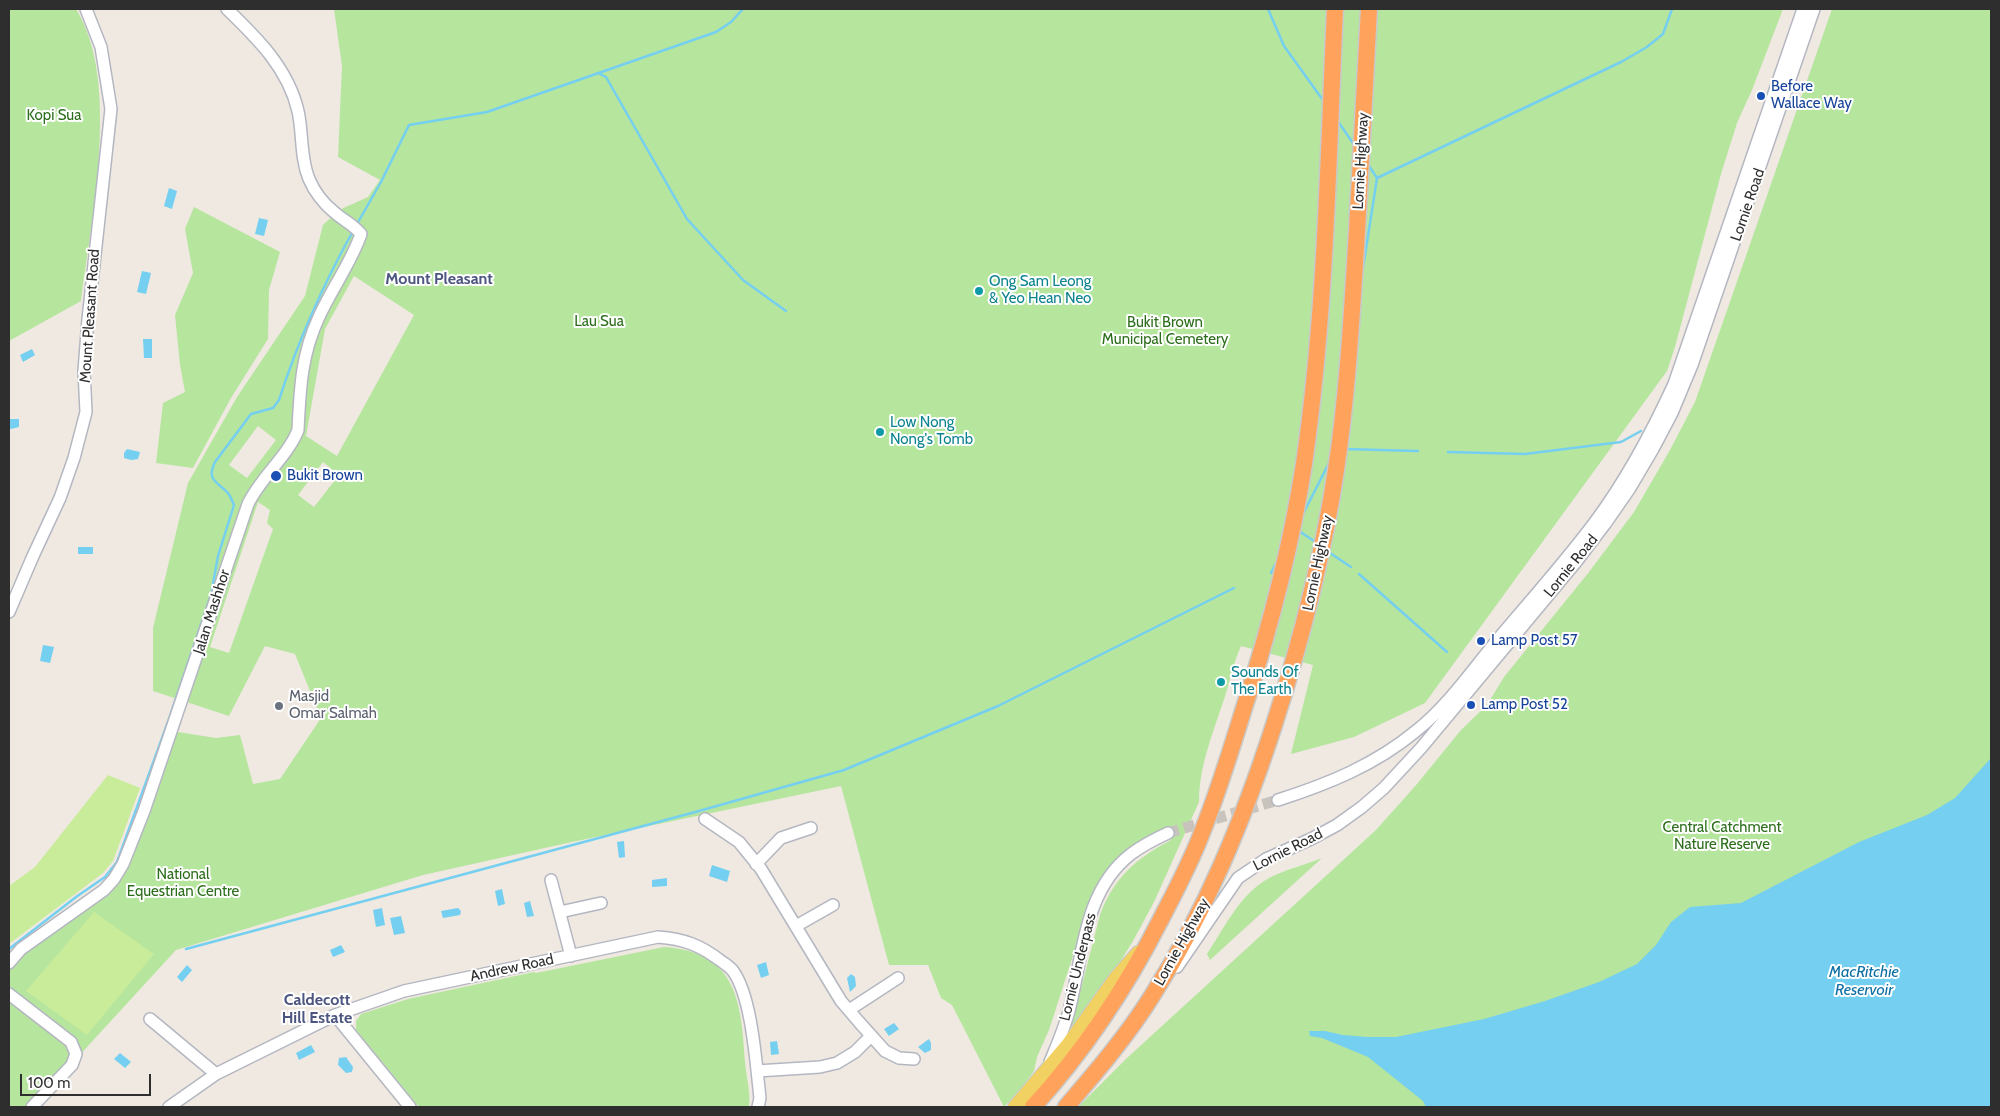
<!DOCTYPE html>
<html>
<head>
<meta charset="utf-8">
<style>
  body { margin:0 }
  #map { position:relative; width:2000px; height:1116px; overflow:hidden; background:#efe9e1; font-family:Cabin,sans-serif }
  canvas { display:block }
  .frame { position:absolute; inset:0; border:10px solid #2e2e2e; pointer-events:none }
  .scale { position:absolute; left:20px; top:1074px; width:131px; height:22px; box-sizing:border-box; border:2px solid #2e2e2e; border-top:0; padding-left:6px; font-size:15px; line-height:18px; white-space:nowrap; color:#2e2e2e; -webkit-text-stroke:4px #fff; paint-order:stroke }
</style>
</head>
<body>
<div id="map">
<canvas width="2000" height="1116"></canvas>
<div class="frame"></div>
<div class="scale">100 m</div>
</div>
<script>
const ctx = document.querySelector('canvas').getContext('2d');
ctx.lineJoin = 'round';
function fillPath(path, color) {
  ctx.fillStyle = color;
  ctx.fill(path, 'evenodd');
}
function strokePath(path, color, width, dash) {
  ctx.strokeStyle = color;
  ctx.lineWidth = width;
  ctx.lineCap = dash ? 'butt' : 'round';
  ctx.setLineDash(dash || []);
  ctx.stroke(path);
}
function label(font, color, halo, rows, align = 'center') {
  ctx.font = font + ' Cabin,sans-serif';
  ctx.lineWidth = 4;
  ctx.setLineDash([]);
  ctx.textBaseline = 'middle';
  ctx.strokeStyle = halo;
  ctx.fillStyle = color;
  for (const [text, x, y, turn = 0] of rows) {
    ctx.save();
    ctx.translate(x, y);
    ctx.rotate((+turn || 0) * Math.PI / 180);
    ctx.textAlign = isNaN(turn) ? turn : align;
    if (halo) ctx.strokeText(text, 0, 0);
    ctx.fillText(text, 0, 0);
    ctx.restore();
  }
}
const green = new Path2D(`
  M 9,9 L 76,9 C 121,81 91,220 81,301 L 9,341 Z
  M 334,9 L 1783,9 L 1752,90 L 1737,123 L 1721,174 L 1675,347 L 1667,371 L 1425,703 L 1354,737 L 1291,754 L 1313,665 L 1241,646 C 1234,661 1231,677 1226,693 C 1215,728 1199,764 1199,802 L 1154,902 L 1133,941 L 1105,986 L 1068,1039 L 1100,915 C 1114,877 1137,858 1171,840 L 1167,828 L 1135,844 L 1081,931 L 1049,1030 L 1037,1057 L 1034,1071 L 1024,1085 L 1004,1107 L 952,1005 L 941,998 L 928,965 L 889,965 L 841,786 L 572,842 L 423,875 L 176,950 L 32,1107 L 9,1107 L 9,964 L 114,878 L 158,771 L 178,732 L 216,738 L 240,735 L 253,784 L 280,779 L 321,718 L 295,654 L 265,646 L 229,716 L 153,691 L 153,628 L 188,483 L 237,397 L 305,296 L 323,225 L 339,210 L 368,197 L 380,180 L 338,157 L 342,66 ZM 354,276 L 414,315 L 337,456 L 306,436 L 325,329 ZM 258,426 L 276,440 L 247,478 L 229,465 ZM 323,462 L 339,475 L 314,507 L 298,495 ZM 258,502 L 270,510 L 267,523 L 273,529 L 229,653 L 210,647 Z
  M 1832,9 L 1991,9 L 1991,1107 L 1078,1107 L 1127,1058 L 1376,830 L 1417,784 L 1461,730 L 1487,705 L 1504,677 L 1589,572 L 1634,512 L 1670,450 L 1695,402 Z
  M 194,207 L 280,252 L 269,290 L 268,339 L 231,398 L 193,468 L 156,463 L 163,403 L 185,392 L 180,365 L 175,315 L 193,273 L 185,229 Z
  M 1322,858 L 1210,960 L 1207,954 C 1225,927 1240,893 1271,877 C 1287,869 1305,865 1322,858 Z
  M 664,947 C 737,952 741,1001 745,1061 C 746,1076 751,1093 749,1107 L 419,1107 L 356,1030 L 356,1021 L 361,1014 L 408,999 L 534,972 L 536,973 Z`);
const pitch = new Path2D(`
  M 108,775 L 140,788 L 113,861 L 103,873 L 9,944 L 9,886 L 35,867 Z
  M 94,912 L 154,954 L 87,1035 L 26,991 Z`);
const water = new Path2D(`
  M 169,188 L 177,191 L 172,209 L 164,206 Z
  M 259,218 L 268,220 L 264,236 L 255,234 Z
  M 142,271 L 151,273 L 146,294 L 137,292 Z
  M 143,339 L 152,339 L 152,358 L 144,358 Z
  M 32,349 L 35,355 L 23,362 L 20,355 Z
  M 9,419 L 19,419 L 19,427 L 11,429 L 9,428 Z
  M 127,449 L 140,452 L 138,459 L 131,460 L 124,458 L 124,453 Z
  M 78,547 L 93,547 L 93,554 L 78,554 Z
  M 43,645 L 54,647 L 50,663 L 40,661 Z
  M 1991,758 L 1991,1107 L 1426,1107 L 1423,1101 L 1368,1057 L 1322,1038 L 1310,1036 L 1309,1031 L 1325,1031 L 1343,1035 L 1367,1037 L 1396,1037 L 1484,1019 L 1545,1001 L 1599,982 L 1637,964 L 1656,945 L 1671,922 L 1690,907 L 1741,903 L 1859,842 L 1927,815 L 1955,798 Z
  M 624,841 L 625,857 L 619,858 L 617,842 Z
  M 712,865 L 730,871 L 727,882 L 709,876 Z
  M 667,878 L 667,886 L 652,887 L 652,880 Z
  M 502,889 L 505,904 L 498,906 L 495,891 Z
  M 530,901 L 534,916 L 527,917 L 524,903 Z
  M 382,908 L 385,925 L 376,927 L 373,910 Z
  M 458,908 L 461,911 L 460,915 L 443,918 L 441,911 Z
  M 401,916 L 405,933 L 394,935 L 390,918 Z
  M 341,945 L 345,952 L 333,957 L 330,950 Z
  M 766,962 L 769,975 L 761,978 L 757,965 Z
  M 187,965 L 192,970 L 182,982 L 177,977 Z
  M 851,974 L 855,977 L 856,986 L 850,992 L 847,978 Z
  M 894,1023 L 899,1029 L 889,1036 L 884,1029 Z
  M 929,1039 L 931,1043 L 931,1050 L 925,1053 L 918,1047 Z
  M 777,1041 L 779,1054 L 771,1055 L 770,1042 Z
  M 311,1045 L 315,1052 L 299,1060 L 296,1053 Z
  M 120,1053 L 131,1062 L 125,1068 L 114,1059 Z
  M 346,1057 L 353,1067 L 352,1072 L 346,1073 L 338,1065 L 339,1058 Z`);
const stream = new Path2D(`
  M 1268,9 L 1284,46 L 1325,103
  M 600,74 L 606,77 L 687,219 L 743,280 L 786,311
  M 1337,120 L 1355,146
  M 1377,178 L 1621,62 L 1647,47 L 1663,34 L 1672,9
  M 357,224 L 381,182 L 409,125 L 487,112 L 716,32 L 731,22 L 743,9
  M 1363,268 L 1377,178 L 1367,163
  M 1344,449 L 1418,451
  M 1448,452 L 1525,454 L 1621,442 L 1641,431
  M 1303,514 L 1330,461
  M 1299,531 L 1317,543
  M 1327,551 L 1351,567
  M 1271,573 L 1277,561
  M 1359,574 L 1447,652
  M 9,949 L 76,897 L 105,877 L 117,862 L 169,719 L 211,595 L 218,556 L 234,505 C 232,501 231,497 228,493 C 217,481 206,481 215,462 L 251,414 L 273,408 L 279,400 C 298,341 323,285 353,231
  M 186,949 L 699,811 L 844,770 L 998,706 L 1234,588`);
const minorTunnel = new Path2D(`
  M 1168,833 L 1278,800`);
const minor = new Path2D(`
  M 9,612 L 33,556 L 60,498 L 74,458 L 86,412 L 84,371 L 88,319 L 111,109 L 101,47 L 86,9
  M 1278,800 C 1328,784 1375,765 1416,731 C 1448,706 1473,669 1499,638 C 1531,600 1565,562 1595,522 C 1627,479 1652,432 1674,384 L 1803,9
  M 705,819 L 739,842 L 761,869 L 841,1001 L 859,1022 L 885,1051 L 899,1058 L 914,1059
  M 756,864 L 781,838 L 811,828
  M 551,880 L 571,956
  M 560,912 L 601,903
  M 796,926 L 833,905
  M 9,963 L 21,949 L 104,890 L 114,879 L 123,864 L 144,811 L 248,504 C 261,477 288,456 298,430 C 300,390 301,355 319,317 C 331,290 352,261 361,234 C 354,225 343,220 334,212 C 324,204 314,191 309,179 C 300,157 303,133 298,111 C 288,68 257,38 227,9
  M 1177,967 L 1238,878 L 1266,859 L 1311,839 L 1337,825 L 1362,807 L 1384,788 L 1421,748 L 1576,562 L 1605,524 L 1630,488 L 1653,449 L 1672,413 L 1692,365 L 1814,9
  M 9,994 L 71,1042 L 76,1054 L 72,1065 L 32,1107
  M 849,1010 L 898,978
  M 335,1015 L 410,1107
  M 150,1019 L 216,1074
  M 1050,1062 C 1057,1045 1064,1029 1069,1011 C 1083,957 1083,891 1131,854 C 1143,845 1155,839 1168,833
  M 757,1071 L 820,1067 L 837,1063 L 855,1052 L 871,1036
  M 169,1107 L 216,1074 L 335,1015 L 404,991 L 658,937 C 684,939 700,945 721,961 C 725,964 730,967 733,971 C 752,997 756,1064 760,1098 L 758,1107`);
const major = new Path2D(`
  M 1015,1107 L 1068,1045 L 1116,978 L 1138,953`);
const highway = new Path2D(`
  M 1033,1107 C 1085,1050 1126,988 1161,919 C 1175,892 1190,864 1201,835 C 1218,793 1231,750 1244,708 C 1270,628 1291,547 1304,464 C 1326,313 1328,160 1335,9
  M 1066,1107 C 1096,1072 1127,1036 1152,996 C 1206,911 1243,821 1274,725 C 1301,641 1323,557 1336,470 C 1348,391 1352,310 1357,231 C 1361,157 1365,83 1369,9`);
const markers = [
  [1761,96,5,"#1a4fb4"],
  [979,291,5,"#0f9aa8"],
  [880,432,5,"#0f9aa8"],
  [276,476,6,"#1a4fb4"],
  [1481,641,5,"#1a4fb4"],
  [1221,682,5,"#0f9aa8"],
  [1471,705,5,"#1a4fb4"],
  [279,706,5,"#6b7280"]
];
const transitNames = [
  ["Before",1771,87],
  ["Wallace Way",1771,104],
  ["Bukit Brown",287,476],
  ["Lamp Post 57",1491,641],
  ["Lamp Post 52",1481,705]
];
const parkNames = [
  ["Kopi Sua",54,116],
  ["Lau Sua",599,322],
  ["Bukit Brown",1165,323],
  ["Municipal Cemetery",1165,340],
  ["Central Catchment",1722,828],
  ["Nature Reserve",1722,845],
  ["National",183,875],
  ["Equestrian Centre",183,892]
];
const streetNames = [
  ["Lornie Highway",1361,161,-87],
  ["Lornie Road",1748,205,-71],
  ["Mount Pleasant Road",90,316,-86],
  ["Lornie Highway",1318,563,-78],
  ["Lornie Road",1571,566,-51],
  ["Jalan Mashhor",212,612,-72],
  ["Lornie Road",1288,850,-27],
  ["Lornie Highway",1182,942,-61],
  ["Lornie Underpass",1078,967,-76],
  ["Andrew Road",512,968,-12]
];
const cultureNames = [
  ["Ong Sam Leong",989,282],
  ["& Yeo Hean Neo",989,299],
  ["Low Nong",890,423],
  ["Nong's Tomb",890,440],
  ["Sounds Of",1231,673],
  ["The Earth",1231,690]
];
const worshipNames = [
  ["Masjid",289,697],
  ["Omar Salmah",289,714]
];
const neighbourhoodNames = [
  ["Mount Pleasant",439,279],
  ["Caldecott",317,1000],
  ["Hill Estate",317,1018]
];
const waterNames = [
  ["MacRitchie",1864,972],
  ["Reservoir",1864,990]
];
fillPath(green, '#b6e59e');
fillPath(pitch, '#c9ec9a');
fillPath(water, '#75cff0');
strokePath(stream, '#75cff0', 2.5);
strokePath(minorTunnel, '#c8c4bd', 11, [11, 5.5]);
strokePath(minor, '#b4b7c1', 14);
strokePath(major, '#c9c9c9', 16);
strokePath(highway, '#c9c9c9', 19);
strokePath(minor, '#fff', 11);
strokePath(major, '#f2d163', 14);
strokePath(highway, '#ffa35c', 16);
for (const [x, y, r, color] of markers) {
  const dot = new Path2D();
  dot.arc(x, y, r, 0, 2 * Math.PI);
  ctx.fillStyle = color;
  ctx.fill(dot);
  strokePath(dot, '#fff', 2);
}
label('15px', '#164399', '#fff', transitNames, 'left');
label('15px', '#2c6e1b', '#fff', parkNames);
label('15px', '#2e2e2e', '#fff', streetNames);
label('15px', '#0d838f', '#fff', cultureNames, 'left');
label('15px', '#5b616d', '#fff', worshipNames, 'left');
label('bold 16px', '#4d5680', '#fff', neighbourhoodNames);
label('italic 16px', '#0d6fa3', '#fff', waterNames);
</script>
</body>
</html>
